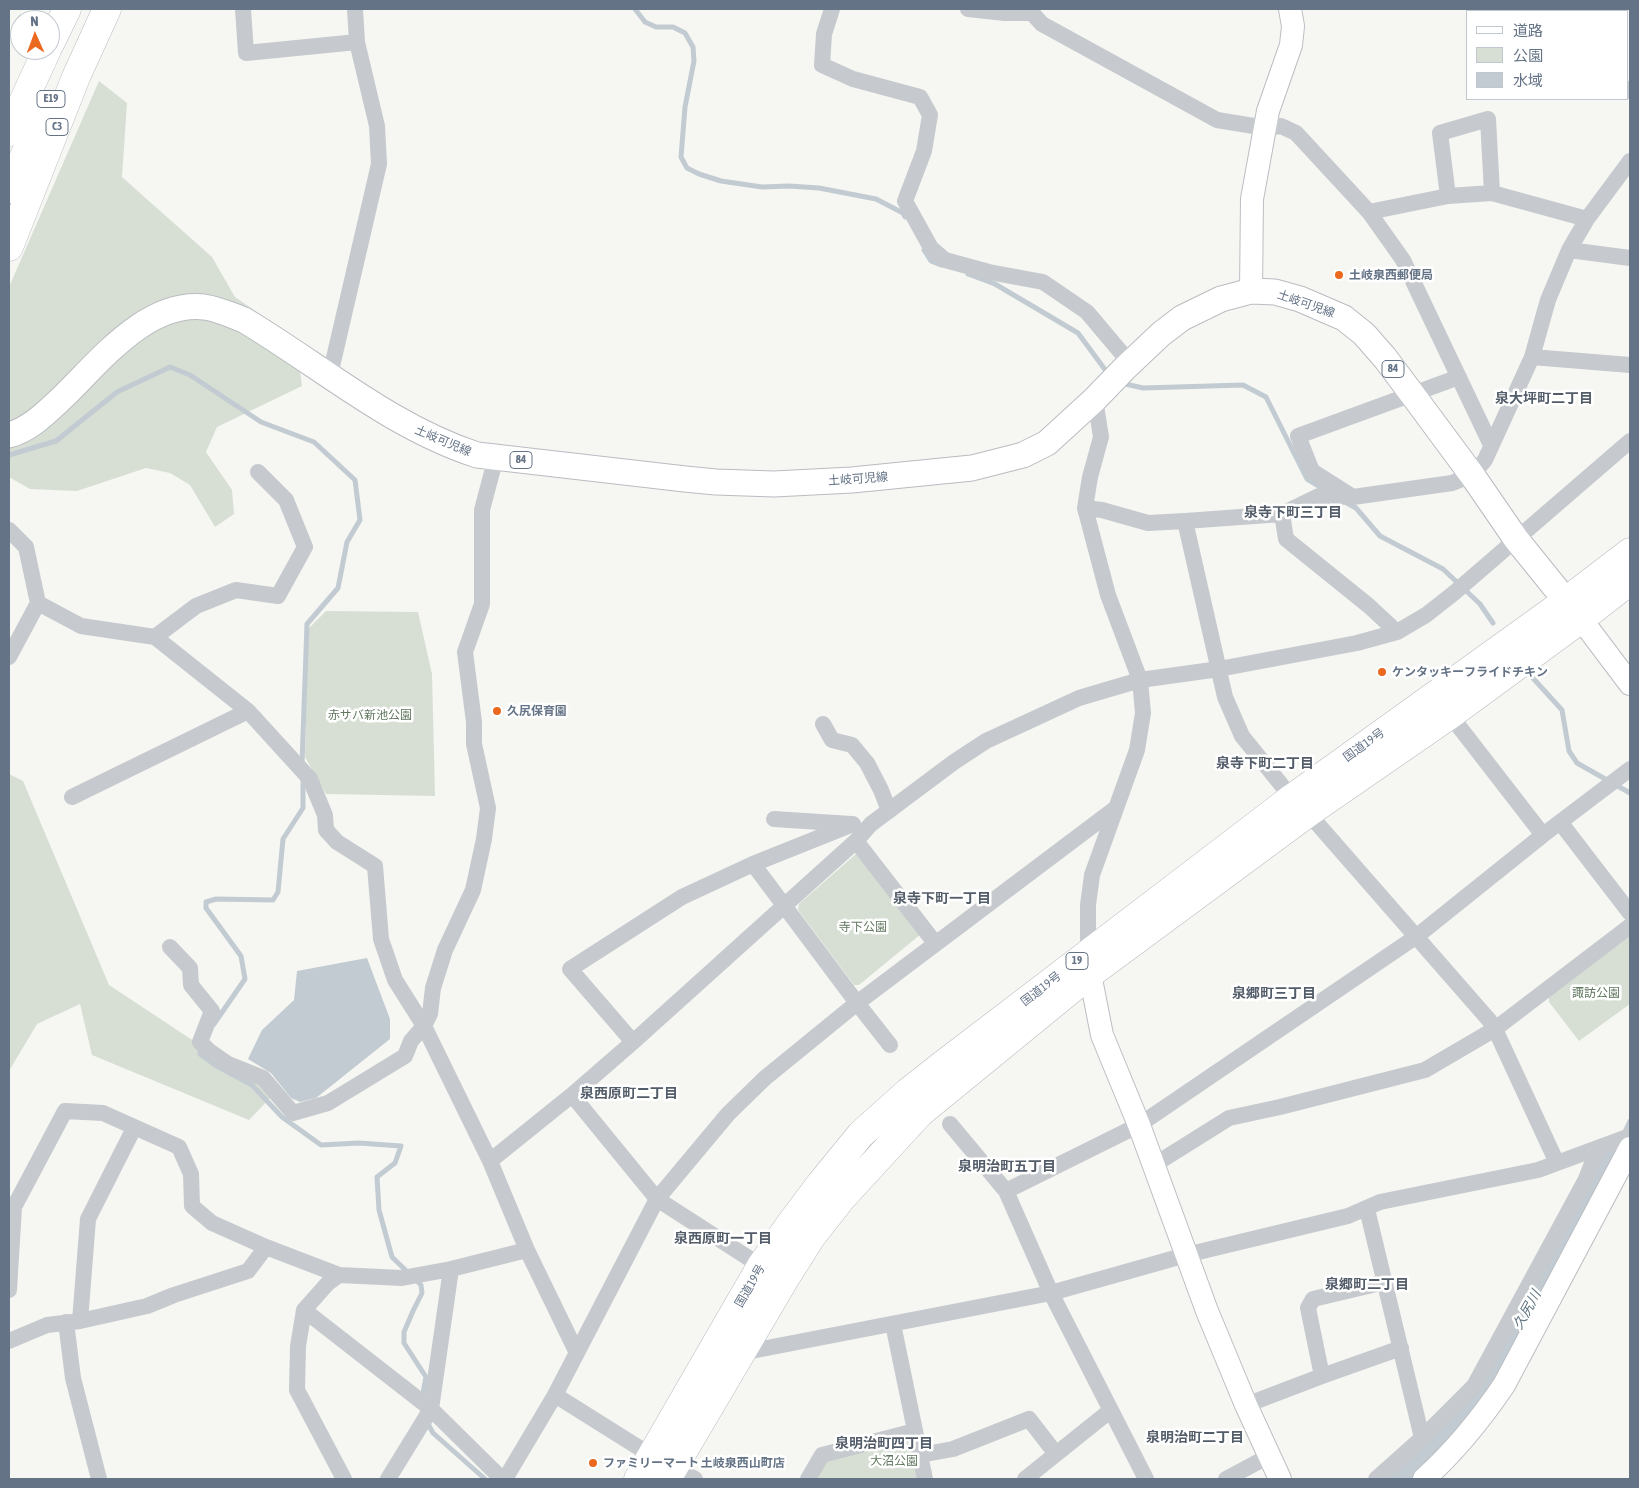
<!DOCTYPE html>
<html>
<head>
<meta charset="utf-8">
<style>
  body { margin:0 }
  #map { position:relative; width:1639px; height:1488px; overflow:hidden; background:#f6f7f3; font-family:"Asap Condensed","Noto Sans JP",sans-serif }
  canvas { display:block }
  .frame { position:absolute; inset:0; border:10px solid #647386; pointer-events:none }
  .legend { position:absolute; left:1466px; top:10px; width:162px; height:90px; box-sizing:border-box; background:#fff; border:1px solid #c1c7cf; margin:0; padding:6px 9px; list-style:none; font-size:15px; color:#647386 }
  .legend li { display:flex; align-items:center; gap:10px; height:25px }
  .legend b { width:25px; border:1px solid #c1c7cf }
  .north { position:absolute; left:10px; top:10px; width:50px; height:50px; box-sizing:border-box; background:#fff; border:1px solid #c1c7cf; border-radius:50%; rotate:358deg; font-size:14px; font-weight:700; line-height:20px; text-align:center; color:#647386 }
  .north::after { content:''; display:block; margin:auto; width:18px; height:22px; background:#eb681f; clip-path:polygon(50% 0,100% 100%,50% 72%,0 100%) }
</style>
</head>
<body>
<div id="map">
<canvas width="1639" height="1488"></canvas>
<div class="frame"></div>
<ul class="legend">
<li><b style="height:6px;background:#fff"></b>道路</li>
<li><b style="height:14px;background:#d7dfd4"></b>公園</li>
<li><b style="height:14px;background:#c2cbd1"></b>水域</li>
</ul>
<div class="north">N</div>
</div>
<script>
const ctx = document.querySelector('canvas').getContext('2d');
ctx.lineJoin = 'round';
function fillPath(path, color) {
  ctx.fillStyle = color;
  ctx.fill(path, 'evenodd');
}
function strokePath(path, color, width, dash) {
  ctx.strokeStyle = color;
  ctx.lineWidth = width;
  ctx.lineCap = dash ? 'butt' : 'round';
  ctx.setLineDash(dash || []);
  ctx.stroke(path);
}
function label(font, color, halo, rows, align = 'center') {
  ctx.font = font + ' "Asap Condensed","Noto Sans JP",sans-serif';
  ctx.lineWidth = 5;
  ctx.setLineDash([]);
  ctx.textBaseline = 'middle';
  ctx.strokeStyle = halo;
  ctx.fillStyle = color;
  for (const [text, x, y, turn = 0] of rows) {
    ctx.save();
    ctx.translate(x, y);
    ctx.rotate((+turn || 0) * Math.PI / 180);
    ctx.textAlign = isNaN(turn) ? turn : align;
    if (halo) ctx.strokeText(text, 0, 0);
    ctx.fillText(text, 0, 0);
    ctx.restore();
  }
}
const green = new Path2D(`
  M 99,81 L 127,103 L 122,177 L 212,257 L 235,297 L 273,323 L 299,363 L 302,386 L 217,427 L 206,452 L 232,490 L 234,514 L 215,527 L 190,485 L 170,473 L 146,468 L 77,491 L 30,489 L 9,477 L 9,287 Z
  M 326,611 L 418,612 L 432,674 L 435,796 L 326,794 L 305,757 L 308,629 Z
  M 9,774 L 23,781 L 109,985 L 274,1094 L 249,1120 L 92,1055 L 80,1004 L 37,1024 L 9,1071 Z
  M 857,853 L 921,934 L 859,985 L 854,985 L 798,910 L 799,904 Z
  M 1630,931 L 1630,1004 L 1579,1041 L 1549,1002 L 1549,993 Z
  M 909,1438 L 920,1479 L 814,1479 L 826,1460 Z`);
const water = new Path2D(`
  M 367,958 L 390,1019 L 390,1039 L 316,1098 L 300,1102 L 291,1098 L 271,1073 L 248,1059 L 262,1030 L 294,1000 L 297,971 Z`);
const stream = new Path2D(`
  M 635,9 L 645,22 L 656,27 L 673,27 L 685,33 L 693,47 L 694,61 L 685,107 L 681,157 L 687,168 L 699,174 L 721,181 L 762,187 L 789,186 L 819,188 L 876,199 L 903,213 L 905,217
  M 924,250 L 931,261 L 941,265
  M 968,274 L 995,284 L 1078,333 L 1109,375
  M 1121,383 L 1143,388 L 1243,385 L 1266,397 L 1307,479 L 1327,491
  M 9,455 L 56,441 L 117,392 L 170,367 L 190,375 L 261,422 L 314,442 L 355,480 L 360,520 L 347,542 L 338,588 L 307,624 L 302,763
  M 1345,502 L 1356,508 L 1380,536 L 1443,569 L 1480,604 L 1493,623
  M 1531,676 L 1562,710 L 1569,751 L 1577,763 L 1630,793
  M 214,1024 L 245,979 L 241,956 L 206,908 L 206,902 L 216,899 L 273,900 L 278,892 L 283,839 L 303,808 L 303,777
  M 202,1049 L 200,1054 L 215,1065 L 252,1085 L 282,1117 L 321,1145 L 359,1143 L 401,1146 L 395,1163 L 377,1177 L 379,1210 L 392,1257 L 421,1285 L 422,1293 L 413,1311 L 404,1332 L 404,1343 L 426,1377 L 422,1398
  M 1624,1134 L 1630,1121
  M 1611,1158 L 1617,1146
  M 427,1422 L 433,1433 L 485,1479`);
const river = new Path2D(`
  M 1398,1479 L 1474,1405 L 1611,1158`);
const street = new Path2D(`
  M 243,9 L 246,53 L 357,42
  M 832,9 L 824,34 L 822,65 L 853,79 L 920,97 L 930,115 L 924,151 L 905,201 L 931,248 L 945,260 L 989,272 L 1043,282 L 1087,312 L 1130,363
  M 968,9 L 1005,13 L 1032,13 L 1042,24 L 1217,120 L 1266,128 L 1281,126 L 1296,133 L 1369,212 L 1403,260 L 1491,445
  M 1560,9 L 1562,11
  M 1628,89 L 1630,91
  M 1448,196 L 1440,133 L 1488,119 L 1492,193
  M 1369,212 L 1448,196 L 1492,193 L 1587,219
  M 1569,250 L 1630,258
  M 1532,357 L 1630,365
  M 330,375 L 379,164 L 377,126 L 357,42 L 355,9
  M 1353,497 L 1312,471 L 1298,436 L 1459,377
  M 1085,508 L 1102,510 L 1148,523 L 1185,521 L 1282,514 L 1319,496 L 1353,497 L 1452,483 L 1472,475 L 1485,460 L 1532,357 L 1548,300 L 1569,250 L 1587,219 L 1630,161
  M 1282,514 L 1286,539 L 1369,606 L 1397,632
  M 1185,521 L 1225,697 L 1242,736 L 1292,798
  M 9,530 L 26,547 L 38,603 L 81,626 L 155,637 L 248,711 L 310,779 L 325,815 L 326,830 L 337,842 L 375,866 L 381,939 L 395,980 L 424,1026 L 490,1161 L 527,1250 L 576,1351
  M 155,637 L 196,606 L 236,590 L 278,596 L 305,547 L 286,500 L 258,472
  M 9,657 L 38,603
  M 1450,715 L 1543,835
  M 823,724 L 832,740 L 852,745 L 867,763 L 881,790 L 889,811
  M 72,797 L 248,711
  M 1308,813 L 1489,1020 L 1495,1029 L 1557,1163
  M 774,819 L 851,824
  M 1560,822 L 1630,913
  M 856,841 L 935,943
  M 753,864 L 857,1003 L 890,1045
  M 170,947 L 190,968 L 191,985 L 212,1011 L 200,1042 L 208,1050 L 228,1064 L 263,1078 L 293,1113 L 328,1103 L 405,1056 L 411,1041 L 424,1026 L 430,1014 L 433,988 L 445,950 L 473,890 L 484,839 L 488,808 L 474,744 L 474,722 L 465,652 L 482,604 L 482,510 L 496,457
  M 1088,952 L 1088,905 L 1092,875 L 1137,750 L 1143,713 L 1140,680 L 1108,595 L 1085,508 L 1090,477 L 1101,437 L 1095,399
  M 633,1042 L 570,969 L 682,897 L 753,864 L 853,824
  M 572,1095 L 657,1199 L 761,1266
  M 950,1124 L 1006,1191 L 1051,1293 L 1146,1479
  M 490,1161 L 572,1095 L 633,1042 L 856,841 L 871,824 L 954,762 L 986,741 L 1079,698 L 1140,680 L 1219,669 L 1357,643 L 1397,632 L 1426,615 L 1454,593 L 1630,441
  M 1154,1165 L 1229,1118 L 1280,1107 L 1425,1070 L 1495,1029 L 1630,926
  M 1006,1191 L 1139,1125 L 1417,936 L 1543,835 L 1630,769
  M 1367,1209 L 1422,1438
  M 9,1290 L 14,1207 L 65,1111 L 103,1113 L 179,1147 L 191,1174 L 192,1206 L 212,1223 L 266,1247 L 339,1275
  M 304,1310 L 431,1409 L 502,1479
  M 80,1321 L 88,1219 L 134,1128
  M 66,1322 L 73,1378 L 99,1479
  M 893,1324 L 925,1479
  M 9,1341 L 47,1325 L 80,1321 L 147,1306 L 174,1295 L 248,1271 L 266,1247
  M 741,1353 L 1051,1293 L 1186,1255 L 1348,1216 L 1380,1202 L 1538,1170 L 1630,1136
  M 1322,1376 L 1308,1308 L 1313,1299 L 1385,1282
  M 555,1395 L 641,1449 L 695,1479
  M 1246,1405 L 1322,1376 L 1401,1348
  M 920,1455 L 953,1449 L 1029,1419 L 1056,1454
  M 344,1479 L 297,1390 L 298,1346 L 304,1310 L 328,1283 L 339,1275 L 402,1278 L 451,1269 L 527,1250
  M 388,1479 L 431,1409 L 451,1269
  M 505,1479 L 555,1395 L 657,1199 L 728,1114 L 765,1078 L 857,1003 L 1116,808
  M 808,1479 L 822,1455 L 915,1431
  M 1025,1479 L 1111,1410
  M 1226,1479 L 1269,1456
  M 1376,1479 L 1422,1438 L 1474,1386 L 1586,1179 L 1598,1148`);
const secondary = new Path2D(`
  M 1251,291 L 1252,199 L 1268,111 L 1291,45 L 1293,26 L 1290,9
  M 1581,619 L 1630,684
  M 1089,958 L 1090,974 L 1102,1035 L 1139,1125 L 1207,1311 L 1246,1405 L 1280,1479
  M 1424,1479 C 1455,1451 1481,1419 1504,1385 L 1630,1148`);
const primary = new Path2D(`
  M 9,435 C 31,429 48,411 64,396 C 101,360 147,301 204,307 C 218,309 231,315 244,320 C 321,366 391,427 477,455 L 685,479 L 716,482 L 774,484 L 852,480 L 972,468 L 1023,455 L 1047,443 L 1095,399 L 1124,369 L 1161,334 L 1182,318 L 1221,299 L 1251,291 L 1275,292 L 1300,299 L 1344,318 L 1364,334 L 1385,358 L 1412,394 L 1472,475 L 1516,539 L 1579,617`);
const highway = new Path2D(`
  M 50,44 L 67,9
  M 9,132 L 47,50
  M 9,189 L 46,109
  M 9,247 L 76,77 L 107,9
  M 638,1479 L 761,1266 L 788,1227 L 821,1183 L 861,1134 L 908,1092 L 941,1066 L 1292,798 L 1566,601 L 1630,552
  M 667,1479 L 786,1277 L 812,1236 L 841,1199 L 920,1113 L 1090,974 L 1308,813 L 1450,715 L 1581,619 L 1630,581`);
const markers = [
  [1339,275,5,"#eb681f"],
  [1382,672,5,"#eb681f"],
  [497,711,5,"#eb681f"],
  [593,1463,5,"#eb681f"]
];
const shields = [
  [51,99,28],
  [57,127,22],
  [1393,369,22],
  [521,460,22],
  [1077,961,22]
];
const shieldNames = [
  ["E19",51,99],
  ["C3",57,127],
  ["84",1393,369],
  ["84",521,460],
  ["19",1077,961]
];
const poiNames = [
  ["土岐泉西郵便局",1349,275],
  ["ケンタッキーフライドチキン",1392,672],
  ["久尻保育園",507,711],
  ["ファミリーマート 土岐泉西山町店",603,1463]
];
const streetNames = [
  ["土岐可児線",1306,304,19],
  ["土岐可児線",443,441,23],
  ["土岐可児線",858,479,-4],
  ["国道19号",1364,745,-36],
  ["国道19号",1041,989,-38],
  ["国道19号",750,1286,-60]
];
const parkNames = [
  ["赤サバ新池公園",370,715],
  ["寺下公園",863,927],
  ["諏訪公園",1596,993],
  ["大沼公園",894,1461]
];
const neighbourhoodNames = [
  ["泉大坪町二丁目",1544,399],
  ["泉寺下町三丁目",1293,513],
  ["泉寺下町二丁目",1265,764],
  ["泉寺下町一丁目",942,899],
  ["泉郷町三丁目",1274,994],
  ["泉西原町二丁目",629,1094],
  ["泉明治町五丁目",1007,1167],
  ["泉西原町一丁目",723,1239],
  ["泉郷町二丁目",1367,1285],
  ["泉明治町二丁目",1195,1438],
  ["泉明治町四丁目",884,1444]
];
const waterNames = [
  ["久尻川",1527,1310,-61]
];
fillPath(green, '#d7dfd4');
fillPath(water, '#c2cbd1');
strokePath(stream, '#c2cbd1', 5);
strokePath(river, '#c2cbd1', 29);
strokePath(secondary, '#bbbec3', 24);
strokePath(primary, '#b9bcc0', 27);
strokePath(highway, '#b8bbbf', 29);
strokePath(street, '#c6c9cd', 16);
strokePath(secondary, '#fff', 22);
strokePath(primary, '#fff', 25);
strokePath(highway, '#fff', 28);
for (const [x, y, r, color] of markers) {
  const dot = new Path2D();
  dot.arc(x, y, r, 0, 2 * Math.PI);
  ctx.fillStyle = color;
  ctx.fill(dot);
  strokePath(dot, '#fff', 2);
}
for (const [x, y, w] of shields) {
  const box = new Path2D();
  box.roundRect(x - w / 2, y - 8.5, w, 17, 4);
  ctx.fillStyle = '#fff';
  ctx.fill(box);
  strokePath(box, '#647386', 1);
}
label('bold 11px', '#647386', null, shieldNames);
label('bold 12px', '#647386', '#fff', poiNames, 'left');
label('12px', '#647386', '#fff', streetNames);
label('12px', '#61785f', '#fff', parkNames);
label('bold 14px', '#535d6a', '#fff', neighbourhoodNames);
label('italic 14px', '#607582', '#fff', waterNames);
</script>
</body>
</html>
